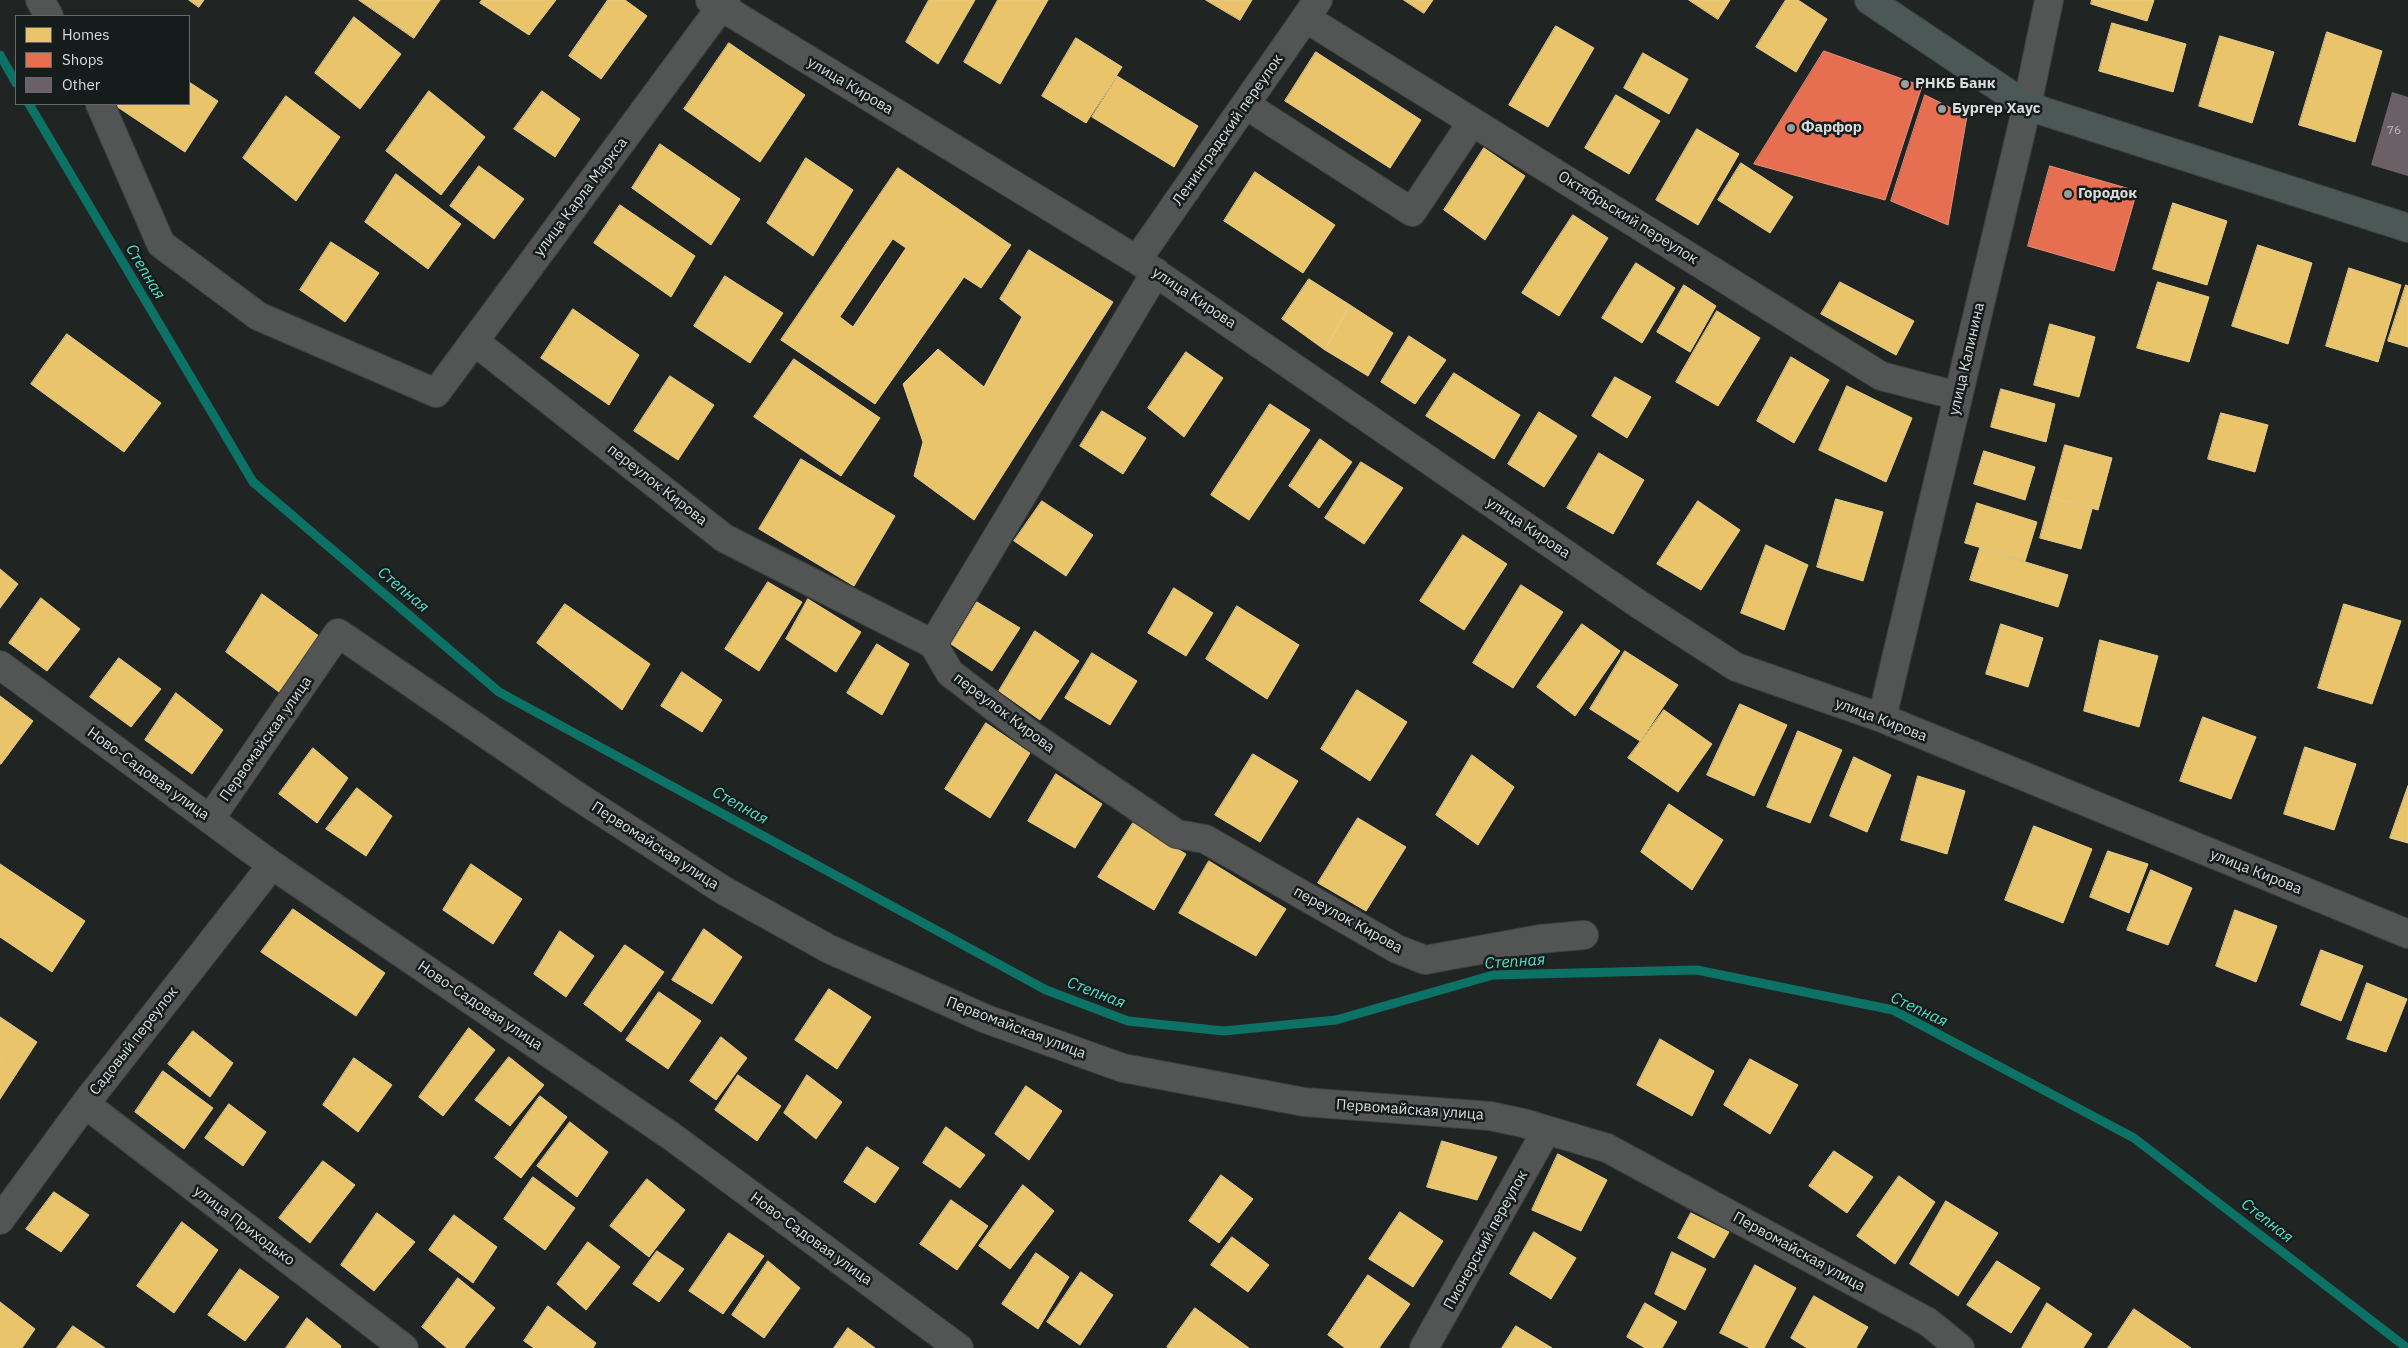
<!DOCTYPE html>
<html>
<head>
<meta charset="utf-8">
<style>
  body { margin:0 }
  #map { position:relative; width:2408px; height:1348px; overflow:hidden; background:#202523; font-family:"IBM Plex Sans",sans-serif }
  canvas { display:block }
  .legend { position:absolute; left:15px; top:15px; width:175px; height:90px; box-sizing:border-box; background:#151c1b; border:1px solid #636968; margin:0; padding:6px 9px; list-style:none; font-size:15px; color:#d8dddc }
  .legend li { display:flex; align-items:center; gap:10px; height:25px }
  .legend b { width:25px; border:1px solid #636968 }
</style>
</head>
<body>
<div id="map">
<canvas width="2408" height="1348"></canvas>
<ul class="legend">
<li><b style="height:14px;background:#e9c46a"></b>Homes</li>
<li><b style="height:14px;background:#e76f51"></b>Shops</li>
<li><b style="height:14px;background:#6b6066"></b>Other</li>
</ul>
</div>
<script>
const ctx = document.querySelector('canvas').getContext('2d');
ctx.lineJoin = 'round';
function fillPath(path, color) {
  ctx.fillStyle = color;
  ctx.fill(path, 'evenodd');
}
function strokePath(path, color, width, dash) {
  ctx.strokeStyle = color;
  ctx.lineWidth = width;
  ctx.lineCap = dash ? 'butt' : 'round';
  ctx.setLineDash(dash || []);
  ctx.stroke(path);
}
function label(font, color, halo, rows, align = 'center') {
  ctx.font = font + ' "IBM Plex Sans",sans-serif';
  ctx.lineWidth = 5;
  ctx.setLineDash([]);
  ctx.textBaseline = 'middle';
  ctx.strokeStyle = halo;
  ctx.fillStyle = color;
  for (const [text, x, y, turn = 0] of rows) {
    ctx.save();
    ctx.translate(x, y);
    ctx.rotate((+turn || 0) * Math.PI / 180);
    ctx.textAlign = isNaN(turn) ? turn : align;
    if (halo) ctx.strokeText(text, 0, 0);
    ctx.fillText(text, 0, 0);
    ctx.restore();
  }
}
const homes = new Path2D(`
  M 189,0 L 204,0 L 199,7 Z
  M 359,0 L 440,0 L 414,38 Z
  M 482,0 L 556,0 L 529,35 L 480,3 Z
  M 608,0 L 625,0 L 647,16 L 601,79 L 569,56 Z
  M 929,0 L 975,0 L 938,64 L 906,42 Z
  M 998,0 L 1048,0 L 1000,84 L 964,62 Z
  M 1206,0 L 1252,0 L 1240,20 Z
  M 1404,0 L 1433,0 L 1424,13 Z
  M 1689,0 L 1730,0 L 1718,19 Z
  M 1786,0 L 1798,0 L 1827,19 L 1796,72 L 1756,47 Z
  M 2092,0 L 2154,0 L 2147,21 L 2091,4 Z
  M 354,17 L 401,54 L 360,109 L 315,73 Z
  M 2112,23 L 2186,44 L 2173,92 L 2099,71 Z
  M 1556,26 L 1594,48 L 1548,127 L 1509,105 Z
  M 2327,32 L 2382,51 L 2355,142 L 2299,125 Z
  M 2220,36 L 2274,52 L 2252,123 L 2199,106 Z
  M 1076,38 L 1122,67 L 1086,123 L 1042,96 Z
  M 729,43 L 805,95 L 760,162 L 684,109 Z
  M 1316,52 L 1421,120 L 1390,168 L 1285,101 Z
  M 1643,53 L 1688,79 L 1669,114 L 1624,88 Z
  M 1117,76 L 1198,126 L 1174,167 L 1092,117 Z
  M 189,82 L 218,101 L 185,152 L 116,106 L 118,104 L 189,104 Z
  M 429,91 L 485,137 L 441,195 L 386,151 Z
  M 542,91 L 580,119 L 555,157 L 514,129 Z
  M 1616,95 L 1660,121 L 1629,174 L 1585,148 Z
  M 286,96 L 340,137 L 296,201 L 243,158 Z
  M 1697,129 L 1739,154 L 1698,225 L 1656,200 Z
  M 660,144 L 740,199 L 711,245 L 632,188 Z
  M 1484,148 L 1525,176 L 1485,240 L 1444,210 Z
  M 806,158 L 853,190 L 813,256 L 767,223 Z
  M 1741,163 L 1793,197 L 1770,233 L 1718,200 Z
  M 479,166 L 524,199 L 494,239 L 450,206 Z
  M 898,168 L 1011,245 L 981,288 L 964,277 L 875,404 L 781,340 ZM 893,239 L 906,248 L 853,327 L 840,317 Z
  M 1255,172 L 1335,225 L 1303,273 L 1224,221 Z
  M 396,174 L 461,224 L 428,269 L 365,222 Z
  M 2173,203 L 2227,221 L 2207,285 L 2153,269 Z
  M 620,205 L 695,256 L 671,297 L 594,243 Z
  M 1573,215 L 1608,238 L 1559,316 L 1522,293 Z
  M 331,242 L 379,273 L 345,322 L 300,290 Z
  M 2258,245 L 2312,263 L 2288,344 L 2232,326 Z
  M 1029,250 L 1113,302 L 974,520 L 914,476 L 923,442 L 903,384 L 938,349 L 984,387 L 1022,317 L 1000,299 Z
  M 1636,263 L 1675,288 L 1642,343 L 1602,318 Z
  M 2349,268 L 2401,285 L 2378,362 L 2326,346 Z
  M 725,276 L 783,313 L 750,363 L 694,326 Z
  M 1309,279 L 1350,305 L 1325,350 L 1282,319 Z
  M 1840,282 L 1914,321 L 1896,355 L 1821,314 Z
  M 2158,282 L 2209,297 L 2189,362 L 2137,348 Z
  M 1684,285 L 1716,306 L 1690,352 L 1657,332 Z
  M 2406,285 L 2408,286 L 2408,347 L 2388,341 Z
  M 1350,305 L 1393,333 L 1368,376 L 1325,350 Z
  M 573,309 L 639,355 L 609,405 L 541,358 Z
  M 1717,311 L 1760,338 L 1718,406 L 1676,382 Z
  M 2050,324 L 2095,337 L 2079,397 L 2034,385 Z
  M 67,334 L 161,403 L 124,452 L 31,384 Z
  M 1409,336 L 1446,360 L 1415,404 L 1381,382 Z
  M 1186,352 L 1223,378 L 1184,437 L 1148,408 Z
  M 1791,357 L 1829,380 L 1794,443 L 1757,421 Z
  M 794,359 L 880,418 L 841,476 L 754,417 Z
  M 1454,373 L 1520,415 L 1494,459 L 1426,416 Z
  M 670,376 L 714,405 L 678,460 L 634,431 Z
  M 1615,377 L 1651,397 L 1627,438 L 1592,416 Z
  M 1847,386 L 1912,418 L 1886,482 L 1819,450 Z
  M 2001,389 L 2055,404 L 2046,442 L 1991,427 Z
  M 1270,404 L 1310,430 L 1249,520 L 1211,495 Z
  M 1102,411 L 1146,438 L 1123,474 L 1080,446 Z
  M 1539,412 L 1577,436 L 1544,487 L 1508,464 Z
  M 2221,413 L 2268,425 L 2255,472 L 2208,459 Z
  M 1320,439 L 1352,462 L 1319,508 L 1289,486 Z
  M 2065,445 L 2112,458 L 2098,510 L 2051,497 Z
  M 1984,451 L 2035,467 L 2025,500 L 1974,484 Z
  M 1599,453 L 1644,480 L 1613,534 L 1567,508 Z
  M 801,459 L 895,516 L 854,586 L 759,529 Z
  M 1361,462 L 1403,488 L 1364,544 L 1325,518 Z
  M 2051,497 L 2092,509 L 2081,549 L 2040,538 Z
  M 1836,499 L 1883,512 L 1863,581 L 1817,567 Z
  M 1042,501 L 1093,535 L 1066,576 L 1014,541 Z
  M 1698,501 L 1740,530 L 1701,590 L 1657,564 Z
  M 1977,503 L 2037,522 L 2025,561 L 1965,543 Z
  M 1463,535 L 1507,564 L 1464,630 L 1420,601 Z
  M 1766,545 L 1808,565 L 1784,630 L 1741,613 Z
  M 1980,548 L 2068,575 L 2058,607 L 1970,580 Z
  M 0,569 L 18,584 L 0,608 Z
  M 768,582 L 802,602 L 759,671 L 725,649 Z
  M 1521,585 L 1563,612 L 1513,688 L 1473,663 Z
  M 1174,588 L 1213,613 L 1186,656 L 1148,633 Z
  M 262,594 L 319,636 L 279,692 L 226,652 Z
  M 41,598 L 80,629 L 47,671 L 9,643 Z
  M 808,599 L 861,632 L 836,672 L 786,639 Z
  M 977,602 L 1020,628 L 992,671 L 951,644 Z
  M 565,604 L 650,664 L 622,710 L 537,643 Z
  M 2344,604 L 2401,621 L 2372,704 L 2318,688 Z
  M 1237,606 L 1299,645 L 1267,699 L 1206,659 Z
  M 1582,624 L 1620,651 L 1575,716 L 1537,687 Z
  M 2001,624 L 2043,638 L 2028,687 L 1986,674 Z
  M 1035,631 L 1079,661 L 1040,720 L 999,691 Z
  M 2100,640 L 2158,656 L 2139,727 L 2084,711 Z
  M 877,644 L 909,664 L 882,715 L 847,693 Z
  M 1625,651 L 1678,685 L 1640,741 L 1590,709 Z
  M 1092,653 L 1137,681 L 1110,725 L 1065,698 Z
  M 119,658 L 161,689 L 131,727 L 90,697 Z
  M 682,672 L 722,700 L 702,732 L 661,706 Z
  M 1357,690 L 1407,722 L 1370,781 L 1321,749 Z
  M 176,693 L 223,730 L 192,774 L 145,740 Z
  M 0,696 L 33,721 L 1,764 L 0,764 Z
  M 1740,704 L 1787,725 L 1754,796 L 1707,775 Z
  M 1664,710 L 1712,744 L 1678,792 L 1628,758 Z
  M 2203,717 L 2256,737 L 2231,799 L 2180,781 Z
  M 986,723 L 1030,753 L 990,818 L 945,789 Z
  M 1798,731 L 1842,750 L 1810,823 L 1767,807 Z
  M 2305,747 L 2356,764 L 2334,830 L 2284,814 Z
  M 313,748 L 348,778 L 317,823 L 279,794 Z
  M 1253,754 L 1298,781 L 1260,842 L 1215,815 Z
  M 1472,755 L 1514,787 L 1478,845 L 1436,815 Z
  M 1854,757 L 1891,775 L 1867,832 L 1830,816 Z
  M 1056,774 L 1102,804 L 1075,848 L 1028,821 Z
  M 1918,776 L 1965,791 L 1947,854 L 1901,840 Z
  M 2408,786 L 2408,843 L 2390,838 Z
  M 357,788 L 392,816 L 366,856 L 326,829 Z
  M 1669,804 L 1723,840 L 1692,890 L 1641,852 Z
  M 1358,818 L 1406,847 L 1366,911 L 1318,883 Z
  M 1133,823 L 1186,854 L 1154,910 L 1098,877 Z
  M 2034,826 L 2092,849 L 2063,923 L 2005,900 Z
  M 2108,851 L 2148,864 L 2129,913 L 2090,897 Z
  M 1209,861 L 1286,909 L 1256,956 L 1179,913 Z
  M 0,864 L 85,921 L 52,972 L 0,937 Z
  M 471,864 L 522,899 L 493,944 L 443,910 Z
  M 2151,870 L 2192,888 L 2168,945 L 2127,930 Z
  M 293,909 L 385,973 L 356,1016 L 261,952 Z
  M 2235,910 L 2277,926 L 2256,982 L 2216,966 Z
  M 704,929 L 742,957 L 712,1004 L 672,980 Z
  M 560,931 L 594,956 L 566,997 L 534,974 Z
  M 625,945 L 664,972 L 621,1032 L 584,1004 Z
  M 2321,950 L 2363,966 L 2341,1021 L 2301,1005 Z
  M 2367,983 L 2407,999 L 2386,1052 L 2347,1039 Z
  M 829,989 L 871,1017 L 837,1069 L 795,1040 Z
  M 659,992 L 701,1021 L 668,1069 L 626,1040 Z
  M 0,1017 L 37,1042 L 0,1099 Z
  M 469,1028 L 495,1050 L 443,1116 L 419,1097 Z
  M 193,1031 L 233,1063 L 210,1097 L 168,1064 Z
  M 721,1037 L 747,1058 L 716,1100 L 690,1081 Z
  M 1660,1039 L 1714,1071 L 1692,1116 L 1637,1085 Z
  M 509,1057 L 544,1085 L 510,1126 L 475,1100 Z
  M 354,1058 L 392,1085 L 358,1132 L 323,1105 Z
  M 1750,1059 L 1798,1085 L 1770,1134 L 1724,1105 Z
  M 163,1071 L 213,1108 L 184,1149 L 135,1112 Z
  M 738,1075 L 781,1106 L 757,1141 L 715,1110 Z
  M 807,1075 L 842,1102 L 816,1139 L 784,1113 Z
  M 1026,1086 L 1062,1111 L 1029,1160 L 995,1134 Z
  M 540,1096 L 567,1117 L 521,1178 L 495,1158 Z
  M 229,1104 L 266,1132 L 243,1166 L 205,1138 Z
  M 570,1122 L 608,1152 L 577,1197 L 537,1166 Z
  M 946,1127 L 985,1155 L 960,1188 L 923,1163 Z
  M 1442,1141 L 1497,1157 L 1477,1200 L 1427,1187 Z
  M 867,1147 L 899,1168 L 875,1203 L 844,1182 Z
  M 1834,1151 L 1873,1177 L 1847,1213 L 1809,1186 Z
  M 1558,1154 L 1607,1180 L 1581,1231 L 1532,1210 Z
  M 323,1161 L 355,1185 L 310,1243 L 279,1218 Z
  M 1221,1175 L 1253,1199 L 1219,1243 L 1189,1221 Z
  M 1899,1176 L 1935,1202 L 1895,1264 L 1857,1236 Z
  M 533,1177 L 575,1208 L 545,1250 L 504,1219 Z
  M 647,1179 L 685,1210 L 649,1257 L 610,1226 Z
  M 1023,1185 L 1054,1211 L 1010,1269 L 979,1246 Z
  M 54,1192 L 89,1215 L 61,1252 L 26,1229 Z
  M 951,1200 L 988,1226 L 957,1270 L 920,1244 Z
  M 1946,1201 L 1998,1233 L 1958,1296 L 1910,1264 Z
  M 1400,1212 L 1443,1241 L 1413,1287 L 1369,1259 Z
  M 377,1213 L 415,1242 L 374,1291 L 341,1265 Z
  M 1691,1213 L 1729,1232 L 1714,1258 L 1678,1238 Z
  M 454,1215 L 497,1247 L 473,1283 L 429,1250 Z
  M 182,1222 L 218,1250 L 174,1313 L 137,1286 Z
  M 1534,1232 L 1576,1258 L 1551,1299 L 1510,1274 Z
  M 729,1233 L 764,1256 L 723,1314 L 689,1291 Z
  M 1232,1237 L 1269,1265 L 1248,1292 L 1211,1265 Z
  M 588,1242 L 620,1267 L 586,1310 L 557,1284 Z
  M 657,1251 L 684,1269 L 659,1302 L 633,1284 Z
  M 1672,1252 L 1706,1269 L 1685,1310 L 1655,1294 Z
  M 1036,1253 L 1069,1277 L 1038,1329 L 1002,1304 Z
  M 768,1261 L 800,1288 L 764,1338 L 732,1315 Z
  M 1997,1261 L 2040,1288 L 2011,1333 L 1967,1305 Z
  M 1755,1265 L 1796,1288 L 1764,1348 L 1750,1348 L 1720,1333 Z
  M 240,1269 L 279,1297 L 245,1341 L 208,1315 Z
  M 1081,1272 L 1113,1295 L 1080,1345 L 1047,1322 Z
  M 1368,1275 L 1410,1304 L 1379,1348 L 1345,1348 L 1328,1335 Z
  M 458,1278 L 495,1308 L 464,1348 L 447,1348 L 422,1327 Z
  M 1814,1296 L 1868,1327 L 1856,1348 L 1807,1348 L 1791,1338 Z
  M 0,1302 L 35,1329 L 22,1348 L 0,1348 Z
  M 1645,1303 L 1677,1322 L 1662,1348 L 1645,1348 L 1627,1337 Z
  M 2047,1303 L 2092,1334 L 2083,1348 L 2022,1348 Z
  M 548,1306 L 596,1343 L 593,1348 L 534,1348 L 524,1341 Z
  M 1195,1308 L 1249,1348 L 1169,1348 L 1167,1347 Z
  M 2134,1309 L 2191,1348 L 2108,1348 Z
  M 307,1318 L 341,1346 L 340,1348 L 286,1348 Z
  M 73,1326 L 105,1348 L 57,1348 Z
  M 1516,1326 L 1552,1348 L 1502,1348 Z
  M 848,1328 L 875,1348 L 834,1348 Z`);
const shops = new Path2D(`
  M 1824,51 L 1922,86 L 1885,200 L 1754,164 Z
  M 1925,95 L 1967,116 L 1948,225 L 1891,201 Z
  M 2050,166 L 2137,191 L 2114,271 L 2028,246 Z`);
const stream = new Path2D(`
  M 0,55 L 16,83
  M 29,104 L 253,482 L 499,692 L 1046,990 L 1128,1021 L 1224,1031 L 1336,1020 L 1493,975 L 1697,970 L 1893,1010 L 2134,1138 L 2407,1348`);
const building = new Path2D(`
  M 2392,92 L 2408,97 L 2408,176 L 2371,165 Z`);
const minor = new Path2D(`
  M 40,0 L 49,16
  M 710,0 L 1137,260 L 1640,605 L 1736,667 L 1882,718 L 2408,934
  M 1307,19 L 1881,376 L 1958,396
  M 100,104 L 161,244 L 258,316 L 436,393 L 726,0
  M 1246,105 L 1412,212 L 1472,122
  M 1137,260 L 1318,0
  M 474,341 L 724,538 L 933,644 L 950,673 L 1031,735 L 1177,834 L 1205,839 L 1397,949 L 1425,960 L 1540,939 L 1584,935
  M 933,644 L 1156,272
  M 0,665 L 272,865 L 671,1136 L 959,1348
  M 1882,718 L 2027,106 L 2049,0
  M 210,819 L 338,633 L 574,794 L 723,890 L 829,949 L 986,1019 L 1123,1068 L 1304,1102 L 1490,1116 L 1523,1123 L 1607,1148 L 1928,1322 L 1960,1348
  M 85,1104 L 404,1348
  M 0,1220 L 85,1104 L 272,865
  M 1424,1348 L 1546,1131`);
const major = new Path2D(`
  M 1869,0 L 2027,106 L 2408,228`);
const markers = [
  [1905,84,5,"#989d9b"],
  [1942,109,5,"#989d9b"],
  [1791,128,5,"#989d9b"],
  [2068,194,5,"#989d9b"]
];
const numberNames = [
  ["76",2394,131]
];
const poiNames = [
  ["РНКБ Банк",1915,84],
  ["Бургер Хаус",1952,109],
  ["Фарфор",1801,128],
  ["Городок",2078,194]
];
const streetNames = [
  ["улица Кирова",850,86,31],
  ["Ленинградский переулок",1228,130,-55],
  ["улица Карла Маркса",581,197,-53],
  ["Октябрьский переулок",1628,218,32],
  ["улица Кирова",1194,298,34],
  ["улица Калинина",1967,359,-77],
  ["переулок Кирова",657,485,38],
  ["улица Кирова",1528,528,34],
  ["переулок Кирова",1004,713,37],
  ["улица Кирова",1881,720,21],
  ["Первомайская улица",266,739,-55],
  ["Ново-Садовая улица",148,774,36],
  ["Первомайская улица",655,846,33],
  ["улица Кирова",2256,872,22],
  ["переулок Кирова",1348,920,29],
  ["Ново-Садовая улица",480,1006,34],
  ["Первомайская улица",1016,1028,21],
  ["Садовый переулок",134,1041,-52],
  ["Первомайская улица",1410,1110,4],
  ["улица Приходько",244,1226,37],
  ["Ново-Садовая улица",811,1239,36],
  ["Пионерский переулок",1486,1240,-61],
  ["Первомайская улица",1799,1252,29]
];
const waterNames = [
  ["Степная",145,272,59],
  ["Степная",403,590,40],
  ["Степная",740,806,29],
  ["Степная",1515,962,-4],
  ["Степная",1096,993,21],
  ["Степная",1919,1010,25],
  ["Степная",2267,1221,38]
];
fillPath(homes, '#e9c46a');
strokePath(homes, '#e4cc8c', 1);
fillPath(shops, '#e76f51');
strokePath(shops, '#e2907b', 1);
strokePath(stream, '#0b7265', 9);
fillPath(building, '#6b6066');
strokePath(minor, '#3b3f3e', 30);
strokePath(major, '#3b3f3e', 30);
strokePath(minor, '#535555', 28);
strokePath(major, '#4c5856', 28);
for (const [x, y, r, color] of markers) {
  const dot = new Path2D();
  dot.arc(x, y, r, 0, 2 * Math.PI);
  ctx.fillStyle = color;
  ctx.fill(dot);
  strokePath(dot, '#151c1b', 2);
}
label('12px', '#bdbebe', null, numberNames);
label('bold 15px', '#d8dddc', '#151c1b', poiNames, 'left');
label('15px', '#d8dddc', '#151c1b', streetNames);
label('italic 16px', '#56dec9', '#151c1b', waterNames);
</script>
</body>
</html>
